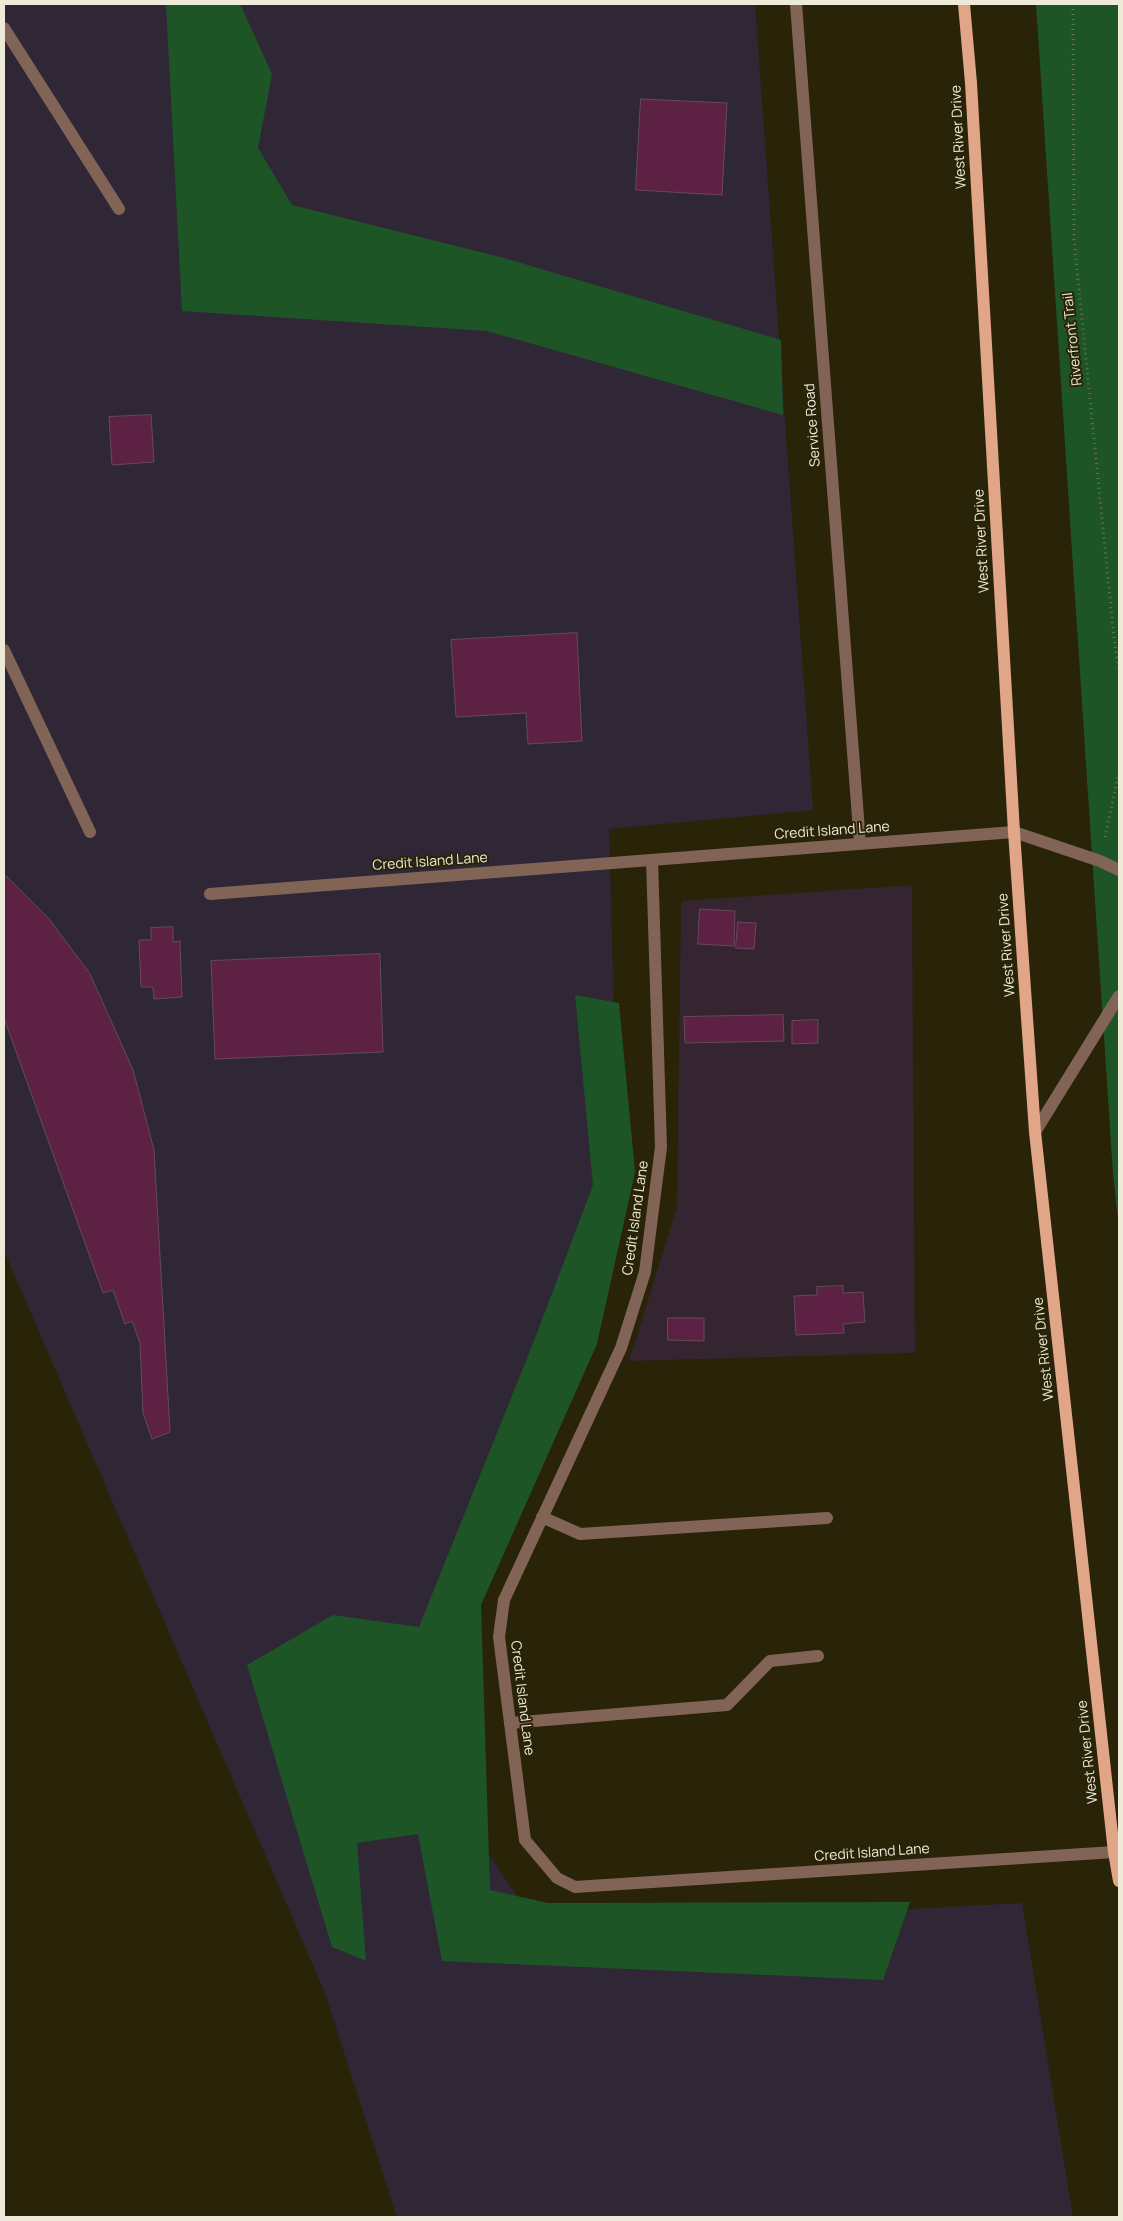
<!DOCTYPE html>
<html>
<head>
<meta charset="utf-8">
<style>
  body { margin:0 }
  #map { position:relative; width:1123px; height:2221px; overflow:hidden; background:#292308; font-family:Manrope,sans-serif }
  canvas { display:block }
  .frame { position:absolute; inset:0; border:5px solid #edeada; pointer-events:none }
</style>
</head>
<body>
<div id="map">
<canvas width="1123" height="2221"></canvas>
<div class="frame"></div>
</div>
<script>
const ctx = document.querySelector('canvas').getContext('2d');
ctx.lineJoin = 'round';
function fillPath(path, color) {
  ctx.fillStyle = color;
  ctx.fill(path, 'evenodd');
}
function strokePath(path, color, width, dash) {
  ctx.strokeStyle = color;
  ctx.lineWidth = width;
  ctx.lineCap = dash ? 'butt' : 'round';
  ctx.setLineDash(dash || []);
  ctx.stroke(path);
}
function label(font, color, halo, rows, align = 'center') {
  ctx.font = font + ' Manrope,sans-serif';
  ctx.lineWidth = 4;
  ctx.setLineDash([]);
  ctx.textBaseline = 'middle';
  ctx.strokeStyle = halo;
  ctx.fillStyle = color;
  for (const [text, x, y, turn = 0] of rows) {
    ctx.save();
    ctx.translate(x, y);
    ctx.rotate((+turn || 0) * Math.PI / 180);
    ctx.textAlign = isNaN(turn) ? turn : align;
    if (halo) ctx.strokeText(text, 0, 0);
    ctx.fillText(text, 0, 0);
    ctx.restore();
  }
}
const commercial = new Path2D(`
  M 912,885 L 915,1353 L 629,1361 L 677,1207 L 681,901 Z`);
const industrial = new Path2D(`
  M 4,4 L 755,4 L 813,810 L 609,829 L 618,1165 L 472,1583 L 468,1823 L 539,1929 L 1022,1903 L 1073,2217 L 397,2217 L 325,1993 L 4,1251 Z`);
const green = new Path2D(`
  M 166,4 L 240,4 L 272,74 L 258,148 L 292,205 L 504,258 L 781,340 L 783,415 L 487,331 L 182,311 Z
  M 1036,4 L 1119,4 L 1119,1228 L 1113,1174 Z
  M 575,995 L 619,1003 L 635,1172 L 597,1344 L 481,1605 L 490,1890 L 548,1903 L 910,1902 L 883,1980 L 442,1961 L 418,1834 L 357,1843 L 366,1961 L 332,1947 L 247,1665 L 333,1615 L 419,1627 L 534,1341 L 593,1185 Z`);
const building = new Path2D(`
  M 641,99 L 727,103 L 722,195 L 636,190 Z
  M 151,415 L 154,462 L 112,465 L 109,417 Z
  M 577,633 L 582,741 L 528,744 L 526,713 L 456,717 L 451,640 Z
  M 4,874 L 49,919 L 90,974 L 133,1070 L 154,1150 L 170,1432 L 152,1439 L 143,1413 L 140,1343 L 132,1321 L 125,1324 L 113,1290 L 103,1293 L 4,1018 Z
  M 700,909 L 735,911 L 734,946 L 698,944 Z
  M 738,922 L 756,923 L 754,949 L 736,948 Z
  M 173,927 L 173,942 L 180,941 L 182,997 L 154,999 L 153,987 L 141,987 L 139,940 L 151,940 L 151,928 Z
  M 380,954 L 383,1052 L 215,1059 L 211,961 Z
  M 783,1015 L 784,1041 L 685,1043 L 684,1017 Z
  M 818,1020 L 818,1043 L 792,1044 L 792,1021 Z
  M 843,1286 L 843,1293 L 863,1292 L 865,1322 L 843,1324 L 844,1333 L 796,1335 L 794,1296 L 817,1295 L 817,1287 Z
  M 668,1318 L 704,1318 L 704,1341 L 668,1340 Z`);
const path = new Path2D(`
  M 1073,4 L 1074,240 L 1114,638 L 1119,671
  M 1105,837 L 1119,772`);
const service = new Path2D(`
  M 4,28 L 119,209
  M 4,650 L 90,832
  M 1035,1132 L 1119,996
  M 542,1517 L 580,1534 L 827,1518
  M 510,1723 L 727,1705 L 770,1661 L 818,1656`);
const minor = new Path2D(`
  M 796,4 L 860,844
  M 652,860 L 661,1147 L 645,1272 L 621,1348 L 504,1600 L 499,1637 L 525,1840 L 557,1878 L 575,1887 L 1114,1852
  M 210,894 L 1014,832 L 1100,861 L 1119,870`);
const primary = new Path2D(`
  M 964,4 L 971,83 L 1014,832 L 1035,1132 L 1114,1852 L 1119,1881`);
const streetNames = [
  ["West River Drive",959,137,-93],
  ["Riverfront Trail",1073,339,-96],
  ["Service Road",813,425,-94],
  ["West River Drive",982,541,-93],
  ["Credit Island Lane",832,831,-4],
  ["Credit Island Lane",430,862,-4],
  ["West River Drive",1007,945,-94],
  ["Credit Island Lane",636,1218,-82],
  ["West River Drive",1044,1349,-96],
  ["Credit Island Lane",522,1698,83],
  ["West River Drive",1088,1752,-96],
  ["Credit Island Lane",872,1853,-4]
];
fillPath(commercial, '#342531');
fillPath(industrial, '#2f2736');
fillPath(green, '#1e5527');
fillPath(building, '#5c2143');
strokePath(building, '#664a58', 1);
strokePath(path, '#736e57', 3, [1, 4]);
strokePath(service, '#826456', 12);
strokePath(minor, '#826456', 12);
strokePath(primary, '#e1a588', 12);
label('14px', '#edeada', '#292308', streetNames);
</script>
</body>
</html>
